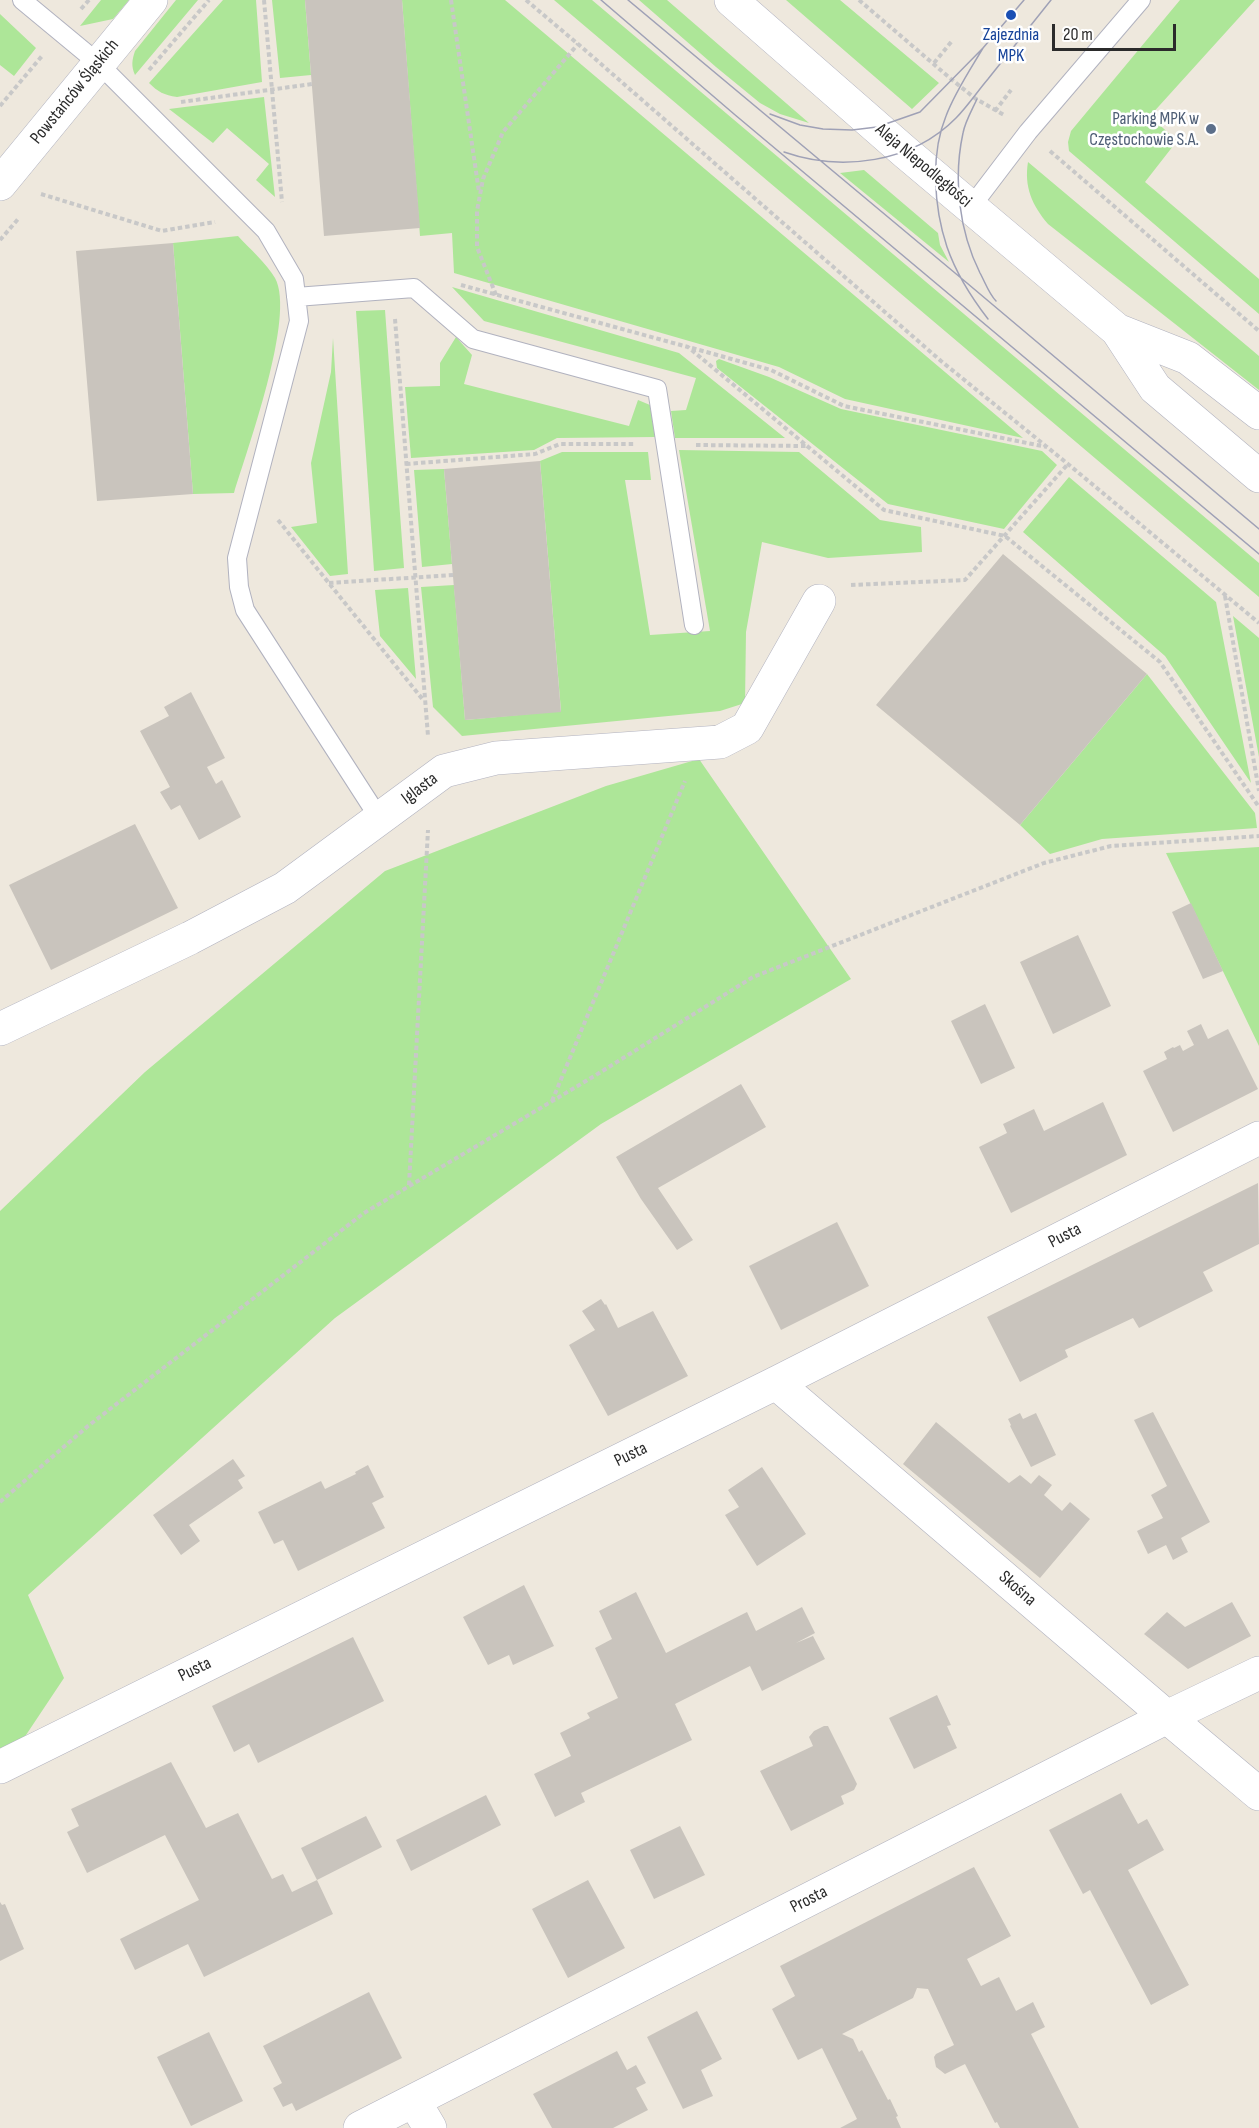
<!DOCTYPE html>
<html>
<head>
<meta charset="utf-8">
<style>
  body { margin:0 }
  #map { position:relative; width:1259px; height:2128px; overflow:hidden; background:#eee8dd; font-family:"Sofia Sans Condensed",sans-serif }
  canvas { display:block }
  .scale { position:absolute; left:1052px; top:24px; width:124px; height:27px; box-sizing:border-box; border:3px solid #2b2b2b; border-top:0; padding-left:8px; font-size:18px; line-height:21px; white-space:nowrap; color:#2b2b2b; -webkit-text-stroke:4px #fff; paint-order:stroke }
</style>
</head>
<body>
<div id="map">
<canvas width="1259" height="2128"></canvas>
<div class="scale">20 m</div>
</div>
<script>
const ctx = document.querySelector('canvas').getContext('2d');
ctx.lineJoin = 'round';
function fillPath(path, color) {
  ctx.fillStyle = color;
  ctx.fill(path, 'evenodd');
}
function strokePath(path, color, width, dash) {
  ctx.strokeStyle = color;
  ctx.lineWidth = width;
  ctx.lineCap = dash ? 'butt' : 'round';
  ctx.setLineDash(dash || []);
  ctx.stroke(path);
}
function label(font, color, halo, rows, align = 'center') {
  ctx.font = font + ' "Sofia Sans Condensed",sans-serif';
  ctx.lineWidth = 5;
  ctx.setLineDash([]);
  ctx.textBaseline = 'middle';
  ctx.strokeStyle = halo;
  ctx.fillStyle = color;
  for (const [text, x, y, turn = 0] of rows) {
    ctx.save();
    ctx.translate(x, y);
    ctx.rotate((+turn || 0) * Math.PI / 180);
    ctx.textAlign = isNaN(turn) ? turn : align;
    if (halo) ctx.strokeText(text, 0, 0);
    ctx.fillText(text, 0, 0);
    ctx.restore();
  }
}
const green = new Path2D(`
  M 101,0 L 129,0 L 113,19 L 80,26 Z
  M 176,0 L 198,0 L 135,75 C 131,66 132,60 135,51 Z
  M 223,0 L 256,0 L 262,82 L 177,97 C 164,95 158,92 149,83 Z
  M 272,0 L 305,0 L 311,75 L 280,78 Z
  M 402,0 L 505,0 L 1023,438 L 845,399 L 779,367 L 454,273 L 452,233 L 420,236 Z
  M 554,0 L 592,0 L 1259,563 L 1259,597 Z
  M 639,0 L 667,0 L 809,123 L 780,114 L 760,103 L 716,67 Z
  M 786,0 L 840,0 L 939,83 L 912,109 Z
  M 1180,0 L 1255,0 L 1150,116 L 1177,141 L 1145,182 L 1259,279 L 1259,314 L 1069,151 L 1068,142 L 1071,131 Z
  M 0,14 L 36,48 L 14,76 L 0,65 Z
  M 264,97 L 275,197 L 256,180 L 269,164 L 227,128 L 213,143 L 169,109 Z
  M 1028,162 L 1259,356 L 1259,390 L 1048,224 C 1032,205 1024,187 1028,162 Z
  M 864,170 L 938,233 L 940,245 L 949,262 L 840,173 Z
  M 238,236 C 249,248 267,264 275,278 C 296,316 247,450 234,493 L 193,494 L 173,243 Z
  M 452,287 L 679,353 L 785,438 L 675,438 L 671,411 L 686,410 L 696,378 L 484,321 Z
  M 385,310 L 404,568 L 374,571 L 356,311 Z
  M 456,337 L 472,355 L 464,384 L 629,426 L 638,400 L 650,405 L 655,437 L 557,438 L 534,450 L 411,458 L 405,387 L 440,386 L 440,363 Z
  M 333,338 L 348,574 L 330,576 L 291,527 L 317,523 L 311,463 L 331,372 Z
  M 719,359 L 769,377 L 841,409 L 1042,451 L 1057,465 L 1004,529 L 888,504 L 717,368 L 716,361 Z
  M 679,450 L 799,452 L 880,520 L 921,527 L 922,552 L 828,558 L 762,542 L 746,632 L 745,703 L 720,711 L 462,736 L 433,707 L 421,587 L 454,585 L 465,720 L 561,711 L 540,461 L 562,452 L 648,452 L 651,480 L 625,480 L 650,635 L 710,631 Z
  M 444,469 L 452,564 L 422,567 L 414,470 Z
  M 1069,477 L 1216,602 L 1251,783 L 1165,656 L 1023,532 Z
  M 408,588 L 416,679 L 380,636 L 375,590 Z
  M 1233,616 L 1259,638 L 1259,757 Z
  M 1147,674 L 1255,813 L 1257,828 L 1102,839 L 1050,854 L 1020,825 Z
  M 699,759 L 851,979 L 601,1124 L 335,1318 L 28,1595 L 64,1678 L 0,1774 L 0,1211 L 145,1072 L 385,871 L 606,786 Z
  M 1259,847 L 1259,1046 L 1166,853 Z`);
const building = new Path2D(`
  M 305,0 L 402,0 L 420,228 L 324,236 Z
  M 173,243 L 193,494 L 97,501 L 76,251 Z
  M 540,461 L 561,712 L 465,720 L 444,469 Z
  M 1003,554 L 1147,674 L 1020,825 L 876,705 Z
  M 191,692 L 225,758 L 207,767 L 216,784 L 222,780 L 241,817 L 199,840 L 180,805 L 171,810 L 160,792 L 170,787 L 140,731 L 169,716 L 164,707 Z
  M 135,824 L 178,908 L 51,970 L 9,885 Z
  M 1191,903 L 1223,971 L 1203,979 L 1172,912 Z
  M 1078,935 L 1111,1006 L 1053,1034 L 1020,962 Z
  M 985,1004 L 1015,1068 L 981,1084 L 951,1021 Z
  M 1201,1024 L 1208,1039 L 1228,1029 L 1258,1089 L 1173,1132 L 1143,1071 L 1167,1059 L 1164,1052 L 1173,1047 L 1174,1048 L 1180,1045 L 1183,1051 L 1194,1045 L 1187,1031 Z
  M 741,1084 L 766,1127 L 658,1188 L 693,1240 L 677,1250 L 641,1199 L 616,1157 Z
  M 1103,1102 L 1127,1155 L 1011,1213 L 979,1147 L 1007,1133 L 1003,1124 L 1034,1109 L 1044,1131 Z
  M 1258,1183 L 1259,1244 L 1203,1272 L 1213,1291 L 1139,1328 L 1133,1318 L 1065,1350 L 1068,1357 L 1020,1382 L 987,1317 Z
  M 837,1222 L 869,1286 L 781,1330 L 749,1266 Z
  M 601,1299 L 605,1305 L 606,1304 L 618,1328 L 653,1311 L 688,1376 L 608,1416 L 569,1345 L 595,1330 L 582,1311 Z
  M 1153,1412 L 1210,1522 L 1181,1538 L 1188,1552 L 1173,1560 L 1166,1545 L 1148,1554 L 1137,1531 L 1163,1518 L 1151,1495 L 1167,1486 L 1134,1420 Z
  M 1020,1413 L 1023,1419 L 1036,1413 L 1056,1455 L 1031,1467 L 1010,1426 L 1011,1425 L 1008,1419 Z
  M 936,1422 L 1009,1483 L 1020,1475 L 1031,1484 L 1039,1475 L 1052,1485 L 1044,1495 L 1062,1511 L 1070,1502 L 1090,1519 L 1040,1578 L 903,1464 Z
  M 233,1459 L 245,1476 L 238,1480 L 243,1488 L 189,1525 L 200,1541 L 181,1555 L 153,1515 Z
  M 368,1465 L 384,1497 L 372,1503 L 385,1528 L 298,1571 L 283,1540 L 274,1544 L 258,1512 L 321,1481 L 325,1489 L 356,1474 L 355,1472 Z
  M 762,1467 L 806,1534 L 757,1566 L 725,1515 L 739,1507 L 728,1490 Z
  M 524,1585 L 554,1646 L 513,1665 L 509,1655 L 488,1665 L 463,1617 Z
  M 636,1592 L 666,1653 L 747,1612 L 756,1631 L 802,1607 L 815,1633 L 796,1643 L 813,1636 L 825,1659 L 762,1691 L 750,1666 L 675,1704 L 692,1740 L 581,1793 L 585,1802 L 555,1817 L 534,1774 L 571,1756 L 560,1733 L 590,1718 L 587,1713 L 618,1698 L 595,1648 L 612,1639 L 599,1611 Z
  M 1232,1602 L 1251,1636 L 1188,1669 L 1144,1634 L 1167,1612 L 1185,1627 Z
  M 353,1637 L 384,1701 L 258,1763 L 249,1744 L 234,1752 L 212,1706 Z
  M 937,1695 L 951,1725 L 947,1726 L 957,1748 L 914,1769 L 889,1718 Z
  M 824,1726 L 828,1726 L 857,1784 L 854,1790 L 841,1796 L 844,1804 L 791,1831 L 760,1771 L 813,1746 L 809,1737 L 814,1731 Z
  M 171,1762 L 206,1828 L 238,1813 L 272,1879 L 283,1874 L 292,1892 L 317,1880 L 333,1914 L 204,1977 L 188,1944 L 135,1970 L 120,1939 L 199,1900 L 165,1835 L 87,1873 L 67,1832 L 79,1826 L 71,1809 Z
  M 1121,1793 L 1138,1824 L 1147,1819 L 1164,1850 L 1128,1870 L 1189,1985 L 1151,2005 L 1090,1890 L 1083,1894 L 1049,1830 Z
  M 486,1795 L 501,1825 L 411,1871 L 396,1840 Z
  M 366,1816 L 382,1847 L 317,1880 L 301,1848 Z
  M 680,1826 L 705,1875 L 654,1899 L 630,1850 Z
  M 974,1867 L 1011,1936 L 967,1959 L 981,1986 L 999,1977 L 1016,2011 L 1033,2002 L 1045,2027 L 1031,2034 L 1079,2128 L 1000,2128 L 997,2122 L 995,2123 L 965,2064 L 945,2074 L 936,2067 L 934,2057 L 936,2054 L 954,2045 L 928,1989 L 917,1988 L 913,1998 L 842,2034 L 853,2039 L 859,2052 L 862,2050 L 888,2100 L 890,2099 L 898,2116 L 896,2117 L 901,2128 L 840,2128 L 857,2119 L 822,2048 L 798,2060 L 772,2009 L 795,1996 L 780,1966 Z
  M 588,1880 L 625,1948 L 568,1978 L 532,1909 Z
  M 0,1902 L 2,1905 L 5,1904 L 24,1949 L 0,1961 Z
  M 369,1992 L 402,2058 L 296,2111 L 292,2103 L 283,2107 L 273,2088 L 282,2083 L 263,2046 Z
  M 697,2011 L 722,2059 L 701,2070 L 713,2096 L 683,2109 L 647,2037 Z
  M 209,2032 L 243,2101 L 191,2126 L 157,2057 Z
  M 617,2051 L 627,2070 L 636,2065 L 646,2083 L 636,2088 L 648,2110 L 613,2128 L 552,2128 L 533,2094 Z`);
const path = new Path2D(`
  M 264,0 L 282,202
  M 451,0 L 479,192
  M 526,0 L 585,50 L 941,361 L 1068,464 L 1259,623
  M 859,0 L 951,79 L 976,99 L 1004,115
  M 81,9 L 89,0
  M 934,63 L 952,41
  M 149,70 L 209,0
  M 181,102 L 312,84
  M 0,106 L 42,56
  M 995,111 L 1011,90
  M 1050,151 L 1259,331
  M 41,194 L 162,231 L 215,222
  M 0,240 L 19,218
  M 461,285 L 688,347 L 884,510 L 1005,536 L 1160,662 L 1259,807
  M 496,295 L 477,247 L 477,211 L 483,179 L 503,132 L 578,44
  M 395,319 L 428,736
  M 692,348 L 771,370 L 844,406 L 1047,447
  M 696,445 L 806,446
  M 406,464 L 535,454 L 560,444 L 635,444
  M 278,520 L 424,701
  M 329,583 L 453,575
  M 851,585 L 965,580 L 1068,464
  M 1225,596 L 1259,791
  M 552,1101 L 685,781
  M 409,1185 L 428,830
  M 0,1502 L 88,1426 L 364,1213 L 596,1075 L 753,977 L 1044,863 L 1111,846 L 1259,836`);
const lane = new Path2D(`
  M 22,0 L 98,63 L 266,231 L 294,279 L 299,321 L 237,558 L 239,587 L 245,610 L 379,818
  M 971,207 L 1028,132 L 1141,0
  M 296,297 L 414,288 L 473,339 L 657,389 L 694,625`);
const street = new Path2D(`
  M 0,184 L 151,0
  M 0,1029 L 190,938 L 285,888 L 444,771 L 496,758 L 720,742 L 747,728 L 819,601
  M 776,1383 L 1167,1717 L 1259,1794
  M 0,1767 L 776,1383 L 1259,1138
  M 414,2101 L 430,2128
  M 360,2128 L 1167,1717 L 1259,1673`);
const secondary = new Path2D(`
  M 731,0 L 905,152 L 1117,330 L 1155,388 L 1259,476
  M 1117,330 L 1188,358 L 1259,413`);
const tram = new Path2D(`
  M 601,0 L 734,114 L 1259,554
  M 628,0 L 961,278 L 1259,529
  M 983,48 C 970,70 955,92 946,116 C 930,155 934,208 947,247 C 956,273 971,297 988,319
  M 977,99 C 972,110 965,122 963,133 C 953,179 959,231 980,273 C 985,282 989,294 996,301
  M 770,114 L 800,125 L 823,129 L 852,130 L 877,127 L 920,112 L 983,48 L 1024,0
  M 784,152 C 841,172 912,163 956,118 C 967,107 977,92 988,79 C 1009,53 1030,26 1051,0`);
const markers = [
  [1011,15,6,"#1a4fb4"],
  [1211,129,6,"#5c6f8a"]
];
const transitNames = [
  ["Zajezdnia",1011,35],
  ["MPK",1011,56]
];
const streetNames = [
  ["Powstańców Śląskich",75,92,-51],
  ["Aleja Niepodległości",923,166,40],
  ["Iglasta",420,789,-37],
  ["Pusta",1065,1236,-27],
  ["Pusta",631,1455,-26],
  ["Skośna",1017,1589,41],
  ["Pusta",195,1670,-26],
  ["Prosta",809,1900,-27]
];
const serviceNames = [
  ["Parking MPK w",1199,119],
  ["Częstochowie S.A.",1199,140]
];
fillPath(green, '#ade698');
fillPath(building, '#c9c4bd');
strokePath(lane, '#b1b2bf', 20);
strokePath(street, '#b1b2bf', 34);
strokePath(secondary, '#b1b2bf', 34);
strokePath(path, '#c8c8c8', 4, [4.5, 3]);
strokePath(lane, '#fff', 18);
strokePath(street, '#fff', 33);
strokePath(secondary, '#fff', 33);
strokePath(tram, '#9fa1b6', 1.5);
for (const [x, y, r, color] of markers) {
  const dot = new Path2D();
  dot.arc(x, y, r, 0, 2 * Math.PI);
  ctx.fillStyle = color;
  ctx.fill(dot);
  strokePath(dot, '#fff', 2);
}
label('18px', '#164399', '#fff', transitNames);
label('18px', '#2b2b2b', '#fff', streetNames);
label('18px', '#4e5e75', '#fff', serviceNames, 'right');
</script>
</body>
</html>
